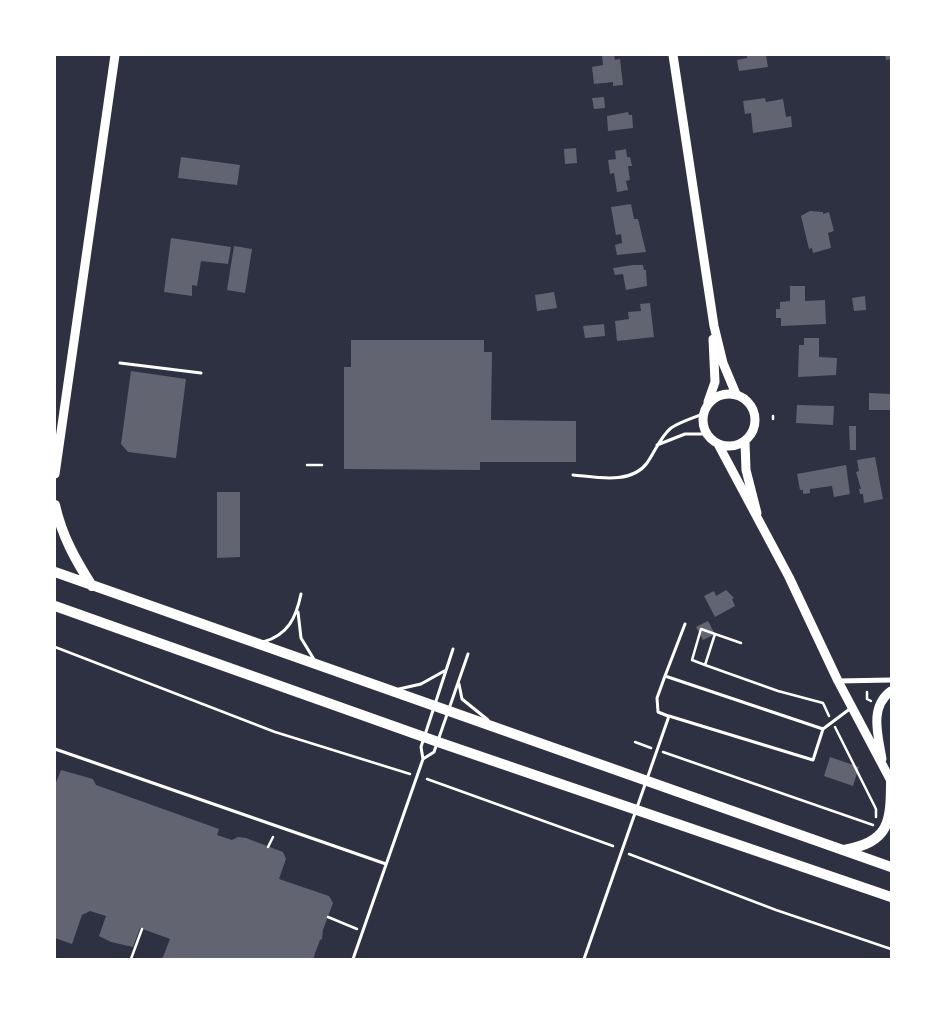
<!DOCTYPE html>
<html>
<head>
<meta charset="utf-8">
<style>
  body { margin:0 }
  #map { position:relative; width:946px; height:1014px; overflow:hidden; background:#2d3142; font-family:"Noto Sans",sans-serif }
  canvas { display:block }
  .frame { position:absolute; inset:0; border:56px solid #fff; pointer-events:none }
</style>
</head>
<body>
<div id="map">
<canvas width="946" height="1014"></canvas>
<div class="frame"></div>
</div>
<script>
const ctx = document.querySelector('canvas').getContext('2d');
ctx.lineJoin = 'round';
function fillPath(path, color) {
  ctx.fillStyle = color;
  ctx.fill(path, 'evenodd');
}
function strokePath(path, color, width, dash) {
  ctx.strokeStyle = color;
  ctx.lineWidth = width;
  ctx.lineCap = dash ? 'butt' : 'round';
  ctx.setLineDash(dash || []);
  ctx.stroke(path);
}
const building = new Path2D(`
  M 602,55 L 614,55 L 615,60 L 620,59 L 623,85 L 613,86 L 613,82 L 594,84 L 592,67 L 603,65 Z
  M 747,55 L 766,55 L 768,67 L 739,71 L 737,60 L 747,58 Z
  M 885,55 L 891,55 L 891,59 L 886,60 Z
  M 604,97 L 605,108 L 594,109 L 592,98 Z
  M 765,98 L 766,102 L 783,99 L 786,117 L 791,116 L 792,127 L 753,133 L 751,113 L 745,114 L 743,101 Z
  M 628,112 L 629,115 L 632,115 L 633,128 L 608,131 L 607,116 Z
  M 576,148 L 577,163 L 565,164 L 564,149 Z
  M 626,149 L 627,157 L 630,157 L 632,166 L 628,166 L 630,180 L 626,181 L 628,190 L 617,192 L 614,173 L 610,174 L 608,160 L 616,159 L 615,151 Z
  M 181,157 L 240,165 L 237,185 L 178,178 Z
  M 631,204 L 634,219 L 638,219 L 646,252 L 617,255 L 615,245 L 622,243 L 621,234 L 616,235 L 611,207 Z
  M 810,211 L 823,212 L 823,214 L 829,212 L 834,231 L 828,233 L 831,248 L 813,253 L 812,248 L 809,249 L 801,216 Z
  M 171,238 L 231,247 L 228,264 L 201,261 L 197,286 L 192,285 L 192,296 L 164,292 Z
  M 234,246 L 252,249 L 245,293 L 227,290 Z
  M 633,265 L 643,265 L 644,270 L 646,270 L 647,286 L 626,290 L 623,274 L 615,275 L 613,268 Z
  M 790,286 L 805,286 L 805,301 L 825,300 L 826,324 L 781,326 L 781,318 L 776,318 L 776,309 L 780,309 L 780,302 L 790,301 Z
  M 554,292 L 557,308 L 537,311 L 535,295 Z
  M 865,296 L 866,310 L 854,311 L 852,298 Z
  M 650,303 L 654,337 L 617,341 L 615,321 L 629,319 L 628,312 L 641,311 L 640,304 Z
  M 604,324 L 605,336 L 585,338 L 583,326 Z
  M 804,338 L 819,338 L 819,357 L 837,358 L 836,375 L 798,377 L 799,345 L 804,345 Z
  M 351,340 L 484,340 L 484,352 L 492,352 L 491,420 L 576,421 L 576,462 L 480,462 L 480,470 L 344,469 L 344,367 L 351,367 Z
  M 131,371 L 186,379 L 176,458 L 128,452 L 121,444 Z
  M 869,393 L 891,394 L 891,410 L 869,410 Z
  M 797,405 L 834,406 L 833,425 L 796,423 Z
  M 849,426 L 856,426 L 856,450 L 850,450 Z
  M 875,457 L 883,499 L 864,503 L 863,494 L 860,494 L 859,489 L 861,489 L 856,472 L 859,471 L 857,460 Z
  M 846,465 L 850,494 L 834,497 L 832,486 L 810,489 L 810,493 L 803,494 L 803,490 L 800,490 L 797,474 Z
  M 217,492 L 240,492 L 240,557 L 217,558 Z
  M 726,590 L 734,598 L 732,599 L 735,606 L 715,617 L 704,596 L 714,591 L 716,596 Z
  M 708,621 L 715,634 L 703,640 L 696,627 Z
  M 830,757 L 859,767 L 853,786 L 824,776 Z
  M 61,770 L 93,779 L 96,785 L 219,829 L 217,835 L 232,840 L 238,837 L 246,838 L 283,852 L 286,859 L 279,879 L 329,896 L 333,903 L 323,930 L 322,939 L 320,940 L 313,959 L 159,959 L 163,957 L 170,939 L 140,928 L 133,947 L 111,942 L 99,936 L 106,916 L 90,911 L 82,915 L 72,944 L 55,938 L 55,785 Z`);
const path = new Path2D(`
  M 773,416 L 773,419
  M 307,465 L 322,465
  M 741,643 L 715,634 L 705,665 L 778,691 L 823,703 L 829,716
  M 55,647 L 275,732 L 410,774
  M 705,665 L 692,660 L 701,629 L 715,634
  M 867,692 L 867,699 L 871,701
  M 835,727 L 876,809 L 876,817
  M 635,742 L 651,748
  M 663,752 L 873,825
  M 427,779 L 613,846
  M 268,847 L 273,837
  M 629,854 L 776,910 L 891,949
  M 328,917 L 357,929
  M 131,959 L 142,929`);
const service = new Path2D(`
  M 120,363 L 201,373
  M 657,445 L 685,434 L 706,434
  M 573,475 C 596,477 631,485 647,463 C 655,452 660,437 671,428 C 680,422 693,418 703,414
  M 298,612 L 301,638 L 315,661
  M 263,642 C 288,635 296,618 301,594
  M 665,676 L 685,624
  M 459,684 L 462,699 L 488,720
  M 399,689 L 421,684 L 446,670
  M 668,716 L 658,712 L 657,698 L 665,676 L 823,729
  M 55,749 L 386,864
  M 423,759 L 434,752 L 468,654
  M 353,959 L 423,759 L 421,747 L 453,649
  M 584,959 L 669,716 L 813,760 L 823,729 L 851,708`);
const minor = new Path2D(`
  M 838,681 L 891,680`);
const tertiary = new Path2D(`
  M 673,55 L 714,326 L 723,363 L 736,394
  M703 420a26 26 0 1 1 52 0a26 26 0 1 1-52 0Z
  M 708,402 L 715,382 L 713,339
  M 745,442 L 746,470 L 757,513
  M 718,444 L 789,577 L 838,681 L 891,781
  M 882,759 C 878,735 869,707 891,691`);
const secondary = new Path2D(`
  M 55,474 L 115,55`);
const primary = new Path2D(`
  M 55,505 C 62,536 75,559 92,586
  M 55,572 L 891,867
  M 55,606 L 438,742 L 891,897
  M 844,850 C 889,842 891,823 891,781`);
fillPath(building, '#626471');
strokePath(path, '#fff', 2.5);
strokePath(service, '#fff', 3);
strokePath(minor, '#fff', 5);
strokePath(tertiary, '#fff', 9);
strokePath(secondary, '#fff', 9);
strokePath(primary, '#fff', 10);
</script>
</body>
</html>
